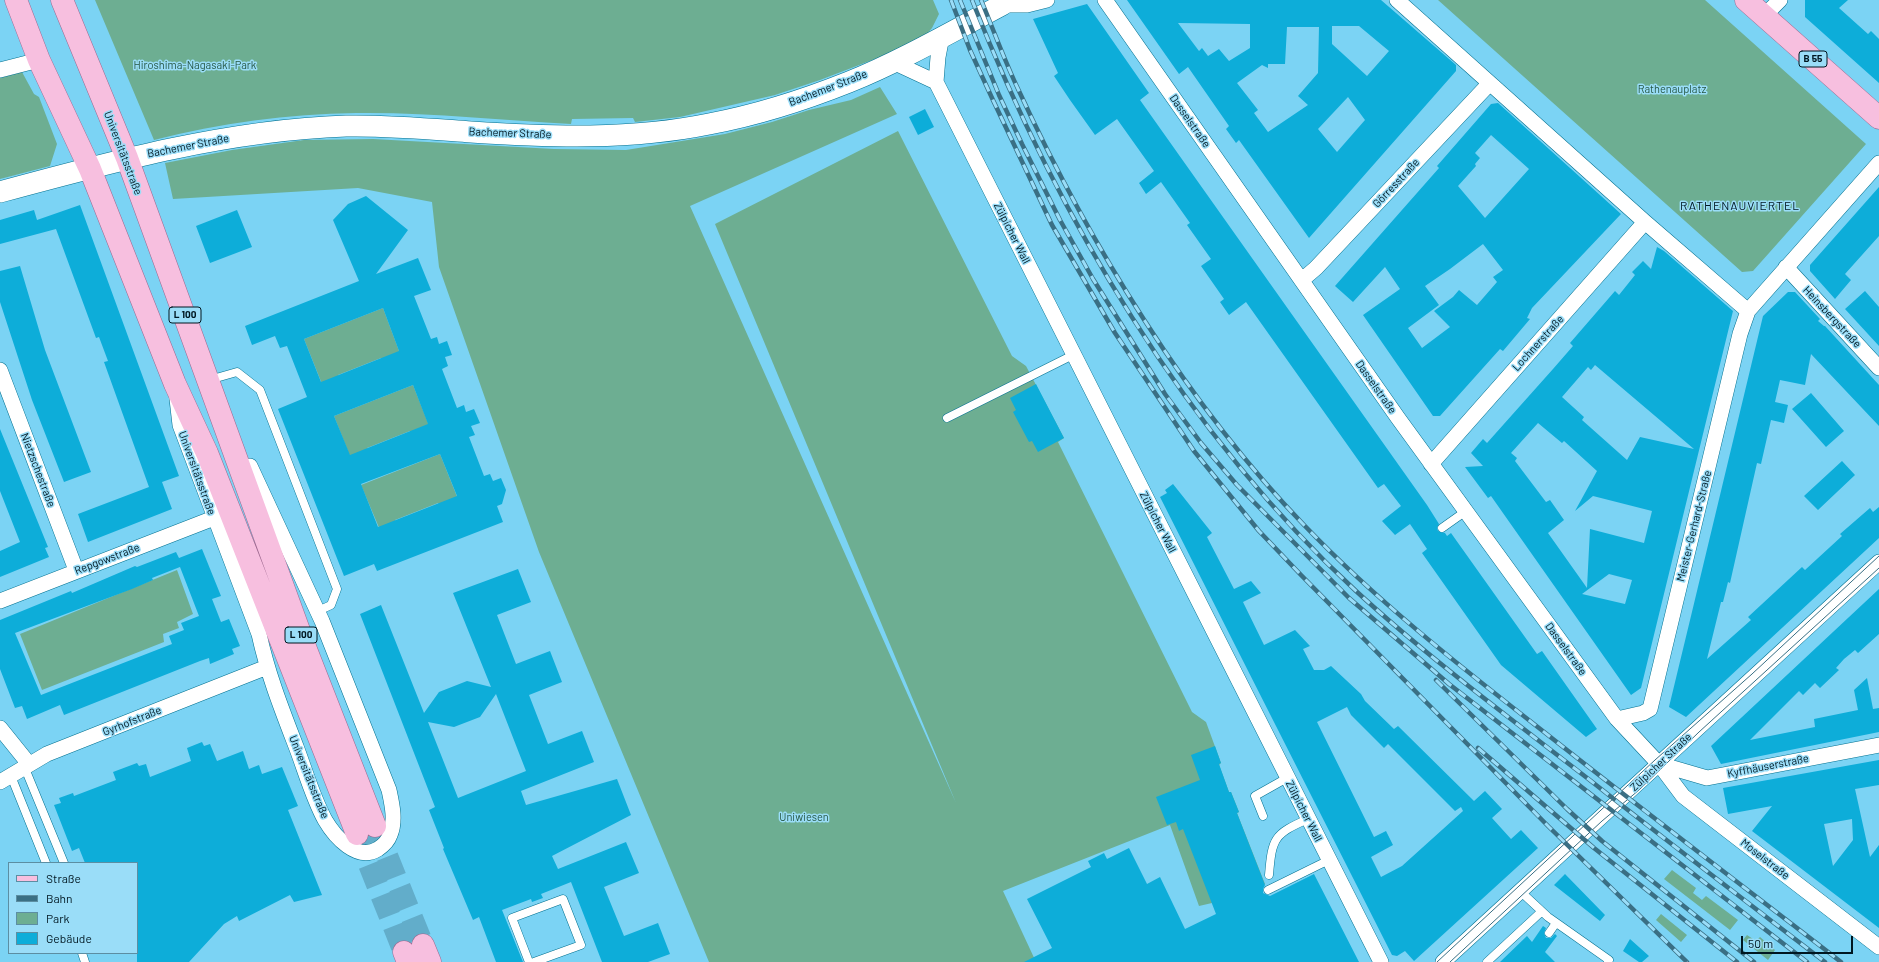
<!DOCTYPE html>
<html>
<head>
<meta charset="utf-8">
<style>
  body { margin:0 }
  #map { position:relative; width:1879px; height:962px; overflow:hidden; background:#7bd3f4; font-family:Barlow,sans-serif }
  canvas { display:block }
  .legend { position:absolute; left:8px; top:862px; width:130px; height:92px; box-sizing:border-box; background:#9addf8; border:1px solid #5c8ea2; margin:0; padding:5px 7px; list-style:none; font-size:12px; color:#001721 }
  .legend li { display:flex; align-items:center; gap:8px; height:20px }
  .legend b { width:20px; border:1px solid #5c8ea2 }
  .scale { position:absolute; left:1741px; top:936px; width:112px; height:18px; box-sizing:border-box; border:2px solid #001721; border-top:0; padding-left:5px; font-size:12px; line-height:14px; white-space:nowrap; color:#001721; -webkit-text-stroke:3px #9addf8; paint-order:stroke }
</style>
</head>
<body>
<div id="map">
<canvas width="1879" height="962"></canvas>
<ul class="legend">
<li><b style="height:5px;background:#f7bfdf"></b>Straße</li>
<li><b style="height:5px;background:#3a6f84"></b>Bahn</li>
<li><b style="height:11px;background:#6dae92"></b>Park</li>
<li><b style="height:11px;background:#0dadd9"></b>Gebäude</li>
</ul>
<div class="scale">50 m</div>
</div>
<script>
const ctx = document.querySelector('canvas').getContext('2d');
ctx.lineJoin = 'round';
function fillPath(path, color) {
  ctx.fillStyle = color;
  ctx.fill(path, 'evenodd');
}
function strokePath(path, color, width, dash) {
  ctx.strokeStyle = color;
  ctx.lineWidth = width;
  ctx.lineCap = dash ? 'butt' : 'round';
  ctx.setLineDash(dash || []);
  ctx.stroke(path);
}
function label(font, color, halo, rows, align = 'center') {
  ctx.font = font + ' Barlow,sans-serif';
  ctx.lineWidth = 3;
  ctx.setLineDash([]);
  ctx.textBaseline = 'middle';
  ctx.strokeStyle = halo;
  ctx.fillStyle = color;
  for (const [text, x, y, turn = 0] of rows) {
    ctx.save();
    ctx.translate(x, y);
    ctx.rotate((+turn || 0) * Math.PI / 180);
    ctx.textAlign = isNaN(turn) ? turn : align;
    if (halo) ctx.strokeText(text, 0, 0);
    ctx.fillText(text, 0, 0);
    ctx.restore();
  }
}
const green = new Path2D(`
  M 95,0 L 933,0 L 939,14 L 932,28 L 926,35 L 888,54 L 820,80 L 775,95 L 680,117 L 635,122 L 633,118 L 572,119 L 571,124 C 500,120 427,112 356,113 C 288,114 220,123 154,140 Z
  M 1438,0 L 1705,0 L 1866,144 L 1753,271 L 1742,272 Z
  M 22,72 L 34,94 L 39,97 L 57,144 L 50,166 L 0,179 L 0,78 Z
  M 880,87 L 897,114 L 690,206 L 956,803 L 715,224 L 898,131 L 1012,356 L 1026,366 L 1064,438 L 1058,442 L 1192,712 L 1206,722 L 1221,763 L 1219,765 L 1229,792 L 1231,792 L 1239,812 L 1237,813 L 1265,884 L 1212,903 L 1199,906 L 1170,825 L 1003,891 L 1036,962 L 709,962 L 539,552 L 439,267 L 432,202 L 358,188 L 173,199 L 165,163 L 232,150 L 304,140 L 373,139 L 554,149 L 626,150 L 725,134 L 772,122 L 809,110 L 851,100 Z
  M 383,308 L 402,359 L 381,358 L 338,375 L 341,383 L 324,389 L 304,339 Z
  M 413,385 L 430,428 L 412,435 L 410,431 L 367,448 L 368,452 L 351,459 L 334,416 Z
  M 440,454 L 458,499 L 440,506 L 438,503 L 395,520 L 396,523 L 380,530 L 361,485 Z
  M 177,570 L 193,614 L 177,622 L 179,628 L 163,634 L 164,642 L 42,690 L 20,634 Z
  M 1672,870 L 1696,888 L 1693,893 L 1702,900 L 1706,896 L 1738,920 L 1730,930 L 1664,879 Z
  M 1661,914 L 1687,935 L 1681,942 L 1656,920 Z
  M 1747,935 L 1756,941 L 1760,937 L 1775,950 L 1768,960 L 1743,940 Z`);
const building = new Path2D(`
  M 1127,0 L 1381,0 L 1456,65 L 1456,71 L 1309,238 L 1239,140 L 1236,143 L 1226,129 L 1229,126 L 1188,67 L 1179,74 ZM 1178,23 L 1250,24 L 1250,48 L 1229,61 L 1219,49 L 1208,56 L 1202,48 L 1199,51 ZM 1332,26 L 1359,26 L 1389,51 L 1367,76 L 1332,44 ZM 1287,27 L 1319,27 L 1318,73 L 1298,96 L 1308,105 L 1268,132 L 1254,113 L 1258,110 L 1237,83 L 1262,65 L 1268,68 L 1268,64 L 1285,64 ZM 1348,97 L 1365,120 L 1337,152 L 1318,129 Z
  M 1805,0 L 1848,0 L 1839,8 L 1868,34 L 1871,31 L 1879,39 L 1879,83 L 1805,17 Z
  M 1087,4 L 1149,93 L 1140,100 L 1427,505 L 1439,524 L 1437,528 L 1438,531 L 1445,533 L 1447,536 L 1451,533 L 1537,654 L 1542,651 L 1597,729 L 1586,737 L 1501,665 L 1422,553 L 1427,549 L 1410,524 L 1395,535 L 1382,521 L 1401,506 L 1384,484 L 1378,488 L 1246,302 L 1229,315 L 1220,302 L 1224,299 L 1201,266 L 1211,259 L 1187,225 L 1190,223 L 1161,182 L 1146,194 L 1139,183 L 1154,171 L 1117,119 L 1095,135 L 1070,100 L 1054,76 L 1058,73 L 1033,19 Z
  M 1498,103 L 1621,214 L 1532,308 L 1527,318 L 1530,319 L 1503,351 L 1500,349 L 1440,416 L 1433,416 L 1363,315 L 1400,289 L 1385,267 L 1353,302 L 1335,286 L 1439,168 L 1437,166 L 1491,104 ZM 1491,135 L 1529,169 L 1485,218 L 1458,186 L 1476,166 L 1475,164 L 1480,158 L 1475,153 ZM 1483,244 L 1503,270 L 1493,277 L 1497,282 L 1477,305 L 1459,290 L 1453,297 L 1434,311 L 1450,327 L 1422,348 L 1408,328 L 1439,305 L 1425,286 L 1450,269 Z
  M 925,109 L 934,127 L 918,135 L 909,117 Z
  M 1879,187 L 1879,236 L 1845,274 L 1851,280 L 1835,299 L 1810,271 L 1810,265 Z
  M 366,196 L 408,230 L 376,274 L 418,258 L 431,290 L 414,296 L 431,339 L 437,337 L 439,344 L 447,341 L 452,355 L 445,357 L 448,366 L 442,369 L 457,408 L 464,405 L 466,412 L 474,409 L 480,423 L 471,426 L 475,435 L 469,437 L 484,476 L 490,474 L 493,481 L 501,478 L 506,490 L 502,504 L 497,506 L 503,522 L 377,571 L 374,564 L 344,576 L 278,409 L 307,397 L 287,346 L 280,348 L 275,336 L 252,345 L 245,326 L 359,281 L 333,220 L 348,204 ZM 383,308 L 399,351 L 321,382 L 304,339 ZM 413,385 L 428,424 L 350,455 L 334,416 ZM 440,454 L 457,496 L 378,527 L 361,484 Z
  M 80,205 L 179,476 L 162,482 L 172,509 L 88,542 L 78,514 L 149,487 L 104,362 L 108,361 L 99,337 L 96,338 L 56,229 L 0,244 L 0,220 L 34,210 L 37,220 Z
  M 237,210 L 252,247 L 210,263 L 196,226 Z
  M 1657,247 L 1664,251 L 1733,311 L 1641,688 L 1631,695 L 1491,496 L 1488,498 L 1465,467 L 1483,466 L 1471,453 L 1483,439 L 1487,443 L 1553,369 L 1573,346 L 1570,343 L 1615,291 L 1619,295 L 1635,275 L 1632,272 L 1643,261 L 1651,269 ZM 1595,365 L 1694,449 L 1640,437 L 1627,460 L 1582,420 L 1584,417 L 1562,397 L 1588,367 L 1591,370 ZM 1538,423 L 1562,443 L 1564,441 L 1597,471 L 1575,511 L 1593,496 L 1652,511 L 1644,543 L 1590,529 L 1587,588 L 1548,533 L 1564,520 L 1550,500 L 1546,502 L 1515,461 L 1517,458 L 1511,453 ZM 1609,574 L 1632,580 L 1625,604 L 1582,594 Z
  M 20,266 L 45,350 L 91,472 L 64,482 L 32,400 L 0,302 L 0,271 Z
  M 1865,291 L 1879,307 L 1879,346 L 1845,309 Z
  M 1788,292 L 1795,292 L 1820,319 L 1818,321 L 1824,326 L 1825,326 L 1879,385 L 1879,426 L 1811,354 L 1805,385 L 1780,380 L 1775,402 L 1788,405 L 1784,423 L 1771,420 L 1761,464 L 1757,463 L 1730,583 L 1728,582 L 1723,602 L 1721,602 L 1707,659 L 1751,620 L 1748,617 L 1802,567 L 1805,570 L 1842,536 L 1840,534 L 1870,508 L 1873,512 L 1879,507 L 1879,538 L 1686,717 L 1669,707 L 1691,616 L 1763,316 Z
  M 1036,384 L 1064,438 L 1038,452 L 1032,441 L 1029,442 L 1013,412 L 1016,410 L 1010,398 Z
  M 1811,393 L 1844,431 L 1826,447 L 1792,409 Z
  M 0,429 L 48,547 L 45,548 L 49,557 L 0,577 L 0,551 L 20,542 L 0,491 Z
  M 1842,461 L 1855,475 L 1818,510 L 1804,496 Z
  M 1173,484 L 1212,533 L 1207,537 L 1234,589 L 1251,581 L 1261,593 L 1243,602 L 1264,645 L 1295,630 L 1310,646 L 1303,649 L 1314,670 L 1324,670 L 1331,666 L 1361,694 L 1365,701 L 1394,729 L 1398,726 L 1474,801 L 1485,791 L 1502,809 L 1492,818 L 1511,839 L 1521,830 L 1538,848 L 1414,961 L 1405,951 L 1397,956 L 1392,955 L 1160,497 L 1167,493 L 1165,490 ZM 1347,707 L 1351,715 L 1384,748 L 1388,744 L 1455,811 L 1461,807 L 1463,811 L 1402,866 L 1381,877 L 1371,857 L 1393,845 L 1386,831 L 1374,837 L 1317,722 Z
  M 202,549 L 221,596 L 212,599 L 221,622 L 229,619 L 240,646 L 232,649 L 234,654 L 210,664 L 209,658 L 200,661 L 64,715 L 60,705 L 27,719 L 22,706 L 15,708 L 0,669 L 0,620 L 71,591 L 72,593 L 135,566 L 137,567 L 176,552 L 179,558 ZM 180,567 L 199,616 L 181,623 L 184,630 L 169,636 L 172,644 L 41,695 L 15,633 L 132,589 L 153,580 L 152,578 Z
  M 518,569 L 531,602 L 497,615 L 516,664 L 550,651 L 562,682 L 529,695 L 548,744 L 582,731 L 594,762 L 521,791 L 526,805 L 617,779 L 631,815 L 552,856 L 558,869 L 626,842 L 639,873 L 604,887 L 624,936 L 658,923 L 670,954 L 648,962 L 602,962 L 571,882 L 541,894 L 543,898 L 532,902 L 531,899 L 502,910 L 523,962 L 496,962 L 479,917 L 473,920 L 443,849 L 444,848 L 429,810 L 435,807 L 360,614 L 381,605 L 424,713 L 439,692 L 467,681 L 491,687 L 453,593 ZM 496,694 L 526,771 L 458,798 L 428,722 L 454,727 L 480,717 Z
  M 1879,589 L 1879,634 L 1858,653 L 1855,650 L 1844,659 L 1836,668 L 1839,670 L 1820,688 L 1815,683 L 1803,695 L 1799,691 L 1750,740 L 1815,727 L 1814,719 L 1858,710 L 1854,690 L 1867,678 L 1873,709 L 1879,708 L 1879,732 L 1721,764 L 1711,746 Z
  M 202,742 L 204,746 L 210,744 L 217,761 L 243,751 L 249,769 L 259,765 L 262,774 L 282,767 L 298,806 L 288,810 L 322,895 L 294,902 L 290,895 L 239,921 L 237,916 L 224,924 L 189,962 L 137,962 L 137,863 L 85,863 L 79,848 L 72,851 L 54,805 L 61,803 L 59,798 L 73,793 L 74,796 L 116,780 L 113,772 L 137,763 L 139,766 L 146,764 L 150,777 L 191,761 L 187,748 Z
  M 1215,746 L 1221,763 L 1219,764 L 1229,792 L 1231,792 L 1239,812 L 1237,813 L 1265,885 L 1263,889 L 1263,893 L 1270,896 L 1314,874 L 1359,962 L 1024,962 L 1052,948 L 1027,899 L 1091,867 L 1088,861 L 1104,853 L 1107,859 L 1129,848 L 1147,884 L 1160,877 L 1185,929 L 1216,914 L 1183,829 L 1179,831 L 1176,822 L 1167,825 L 1156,797 L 1200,780 L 1191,755 Z
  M 1879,760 L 1879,785 L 1855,789 L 1870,857 L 1879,845 L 1879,928 L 1752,831 L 1772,806 L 1728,814 L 1723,788 ZM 1852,819 L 1853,840 L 1833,866 L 1824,824 Z
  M 1565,874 L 1605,915 L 1600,921 L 1554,885 Z
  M 1543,926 L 1546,928 L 1544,933 L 1546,938 L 1551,938 L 1555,934 L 1557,936 L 1545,952 L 1555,962 L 1500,962 L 1527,936 L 1532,942 Z
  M 1630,939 L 1649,956 L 1642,962 L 1639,962 L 1623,951 Z`);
const primaryTunnel = new Path2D(`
  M 375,826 L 423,945
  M 357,834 L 404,952`);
const lane = new Path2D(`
  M 209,380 L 237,372 L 260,390 L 337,589 L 331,605 L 318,611
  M 947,418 L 1073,355
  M 1442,528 L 1466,511
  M 24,766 L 64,863
  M 11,776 L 46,863
  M 1263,816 L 1255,796 L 1287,778
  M 1269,875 C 1272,838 1274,834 1308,819
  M 1268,890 L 1329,860
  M 1520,891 L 1548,917 L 1609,960 L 1608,962
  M 1549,933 L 1556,923
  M 82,953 L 85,962
  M 529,962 L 512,918 L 563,899 L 581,945 L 534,962
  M 1487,962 L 1541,912`);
const street = new Path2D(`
  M 1105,0 L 1398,418 L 1617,719 L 1659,764 L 1683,796 L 1879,947
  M 1397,0 L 1645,222 L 1748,311
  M 1002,5 L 1027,5 L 1047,0
  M 1764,16 L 1780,0
  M 942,36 L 938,57 L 936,82 L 1381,962
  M 893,62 L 936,82
  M 0,70 L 39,60
  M 1786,267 L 1879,368
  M 1302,280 L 1316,268 L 1489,84
  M 0,370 L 76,570
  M 177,399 L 180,425 L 259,634 C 268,675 282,710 297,749 C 306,773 313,798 325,820 C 335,837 357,862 378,849 C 384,845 388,841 390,835 C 396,821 392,804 389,790 L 322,621 L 250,466
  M 1431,464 L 1645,222
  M 0,601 L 214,518
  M 1617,719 L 1643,713 L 1650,709 L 1740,334 L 1748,311 L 1879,163
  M 0,728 L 29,764
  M 1659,764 L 1707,778 L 1879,745
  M 0,782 L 47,754 L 267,667
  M 1443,962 L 1879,562`);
const secondary = new Path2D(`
  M 0,192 C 114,161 228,130 346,126 C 388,125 430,129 471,132 C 550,137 631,140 709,124 C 757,115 804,100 849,82 C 901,61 951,32 1002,5 L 1007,0`);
const primary = new Path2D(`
  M 16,0 L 39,60 L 90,169 L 175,384 L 207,453 L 357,834
  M 62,0 L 127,158 L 305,647 L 375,826
  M 1746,0 L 1879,118
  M 423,945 L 430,962
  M 404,952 L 408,962`);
const tram = new Path2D(`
  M 1437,962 L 1655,760 L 1752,674 L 1879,556
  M 1450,962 L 1602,821 L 1639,790 L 1699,732 L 1879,568`);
const rail = new Path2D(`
  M 951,0 L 970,50 L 992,98 L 1052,225 L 1115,333 L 1194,451 L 1259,531 L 1301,575 L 1549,827 L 1687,962
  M 960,0 L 999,95 L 1022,144 L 1060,220 L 1093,279 L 1165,394 L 1201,443 L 1237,485 L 1349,598 L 1449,684 L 1807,962
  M 972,0 C 1056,214 1186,434 1356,591 C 1430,659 1511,719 1591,781 C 1668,842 1747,902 1825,962
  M 981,0 C 994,31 1005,62 1019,91 C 1089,243 1188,405 1304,525 C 1376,600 1457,664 1539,728 C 1639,807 1740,884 1841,962
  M 1436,680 L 1567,809 L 1602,841 L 1754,962
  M 1478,748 L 1594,848 L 1737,962`);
const shields = [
  [1813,59,28],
  [185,315,32],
  [301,635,32]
];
const shieldNames = [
  ["B 55",1813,59],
  ["L 100",185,315],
  ["L 100",301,635]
];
const parkNames = [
  ["Hiroshima-Nagasaki-Park",195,65],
  ["Rathenauplatz",1672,89],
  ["Uniwiesen",804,817]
];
const streetNames = [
  ["Bachemer Straße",828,88,-21],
  ["Dasselstraße",1190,121,55],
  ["Bachemer Straße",510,133,2],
  ["Bachemer Straße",188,146,-11],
  ["Universitätsstraße",123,153,69],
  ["Görresstraße",1396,183,-47],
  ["Zülpicher Wall",1012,233,63],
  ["Heinsbergstraße",1832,317,47],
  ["Lochnerstraße",1538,343,-48],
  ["Dasselstraße",1376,387,55],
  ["Nietzschestraße",38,470,69],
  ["Universitätsstraße",197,473,70],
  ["Zülpicher Wall",1158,522,63],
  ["Meister-Gerhard-Straße",1694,526,-76],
  ["Repgowstraße",107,559,-21],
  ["Dasselstraße",1566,649,54],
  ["Gyrhofstraße",132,721,-22],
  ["Zülpicher Straße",1661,762,-43],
  ["Kyffhäuserstraße",1768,766,-11],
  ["Universitätsstraße",309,777,68],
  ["Zülpicher Wall",1304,811,63],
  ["Moselstraße",1765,859,38]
];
const neighbourhoodNames = [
  ["RATHENAUVIERTEL",1740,206]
];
fillPath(green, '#6dae92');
fillPath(building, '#0dadd9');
strokePath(primaryTunnel, '#62adca', 22, [22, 11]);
strokePath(lane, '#00708f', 9);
strokePath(street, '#00708f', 16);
strokePath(secondary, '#00708f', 22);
strokePath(primary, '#9d688f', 23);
strokePath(lane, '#fff', 8);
strokePath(street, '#fff', 15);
strokePath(secondary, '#fff', 21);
strokePath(primary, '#f7bfdf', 22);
strokePath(tram, '#3a6f84', 1);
strokePath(rail, '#3a6f84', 4.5);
strokePath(rail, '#9addf8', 3, [9]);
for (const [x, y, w] of shields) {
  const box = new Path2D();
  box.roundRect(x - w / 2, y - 8, w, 16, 3);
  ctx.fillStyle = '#9addf8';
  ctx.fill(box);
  strokePath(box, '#001721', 1);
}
label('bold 10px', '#001721', null, shieldNames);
label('11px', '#265743', '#9addf8', parkNames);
label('11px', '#001721', '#9addf8', streetNames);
ctx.letterSpacing = '1px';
label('12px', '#001721', '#9addf8', neighbourhoodNames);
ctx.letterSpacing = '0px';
</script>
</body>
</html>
